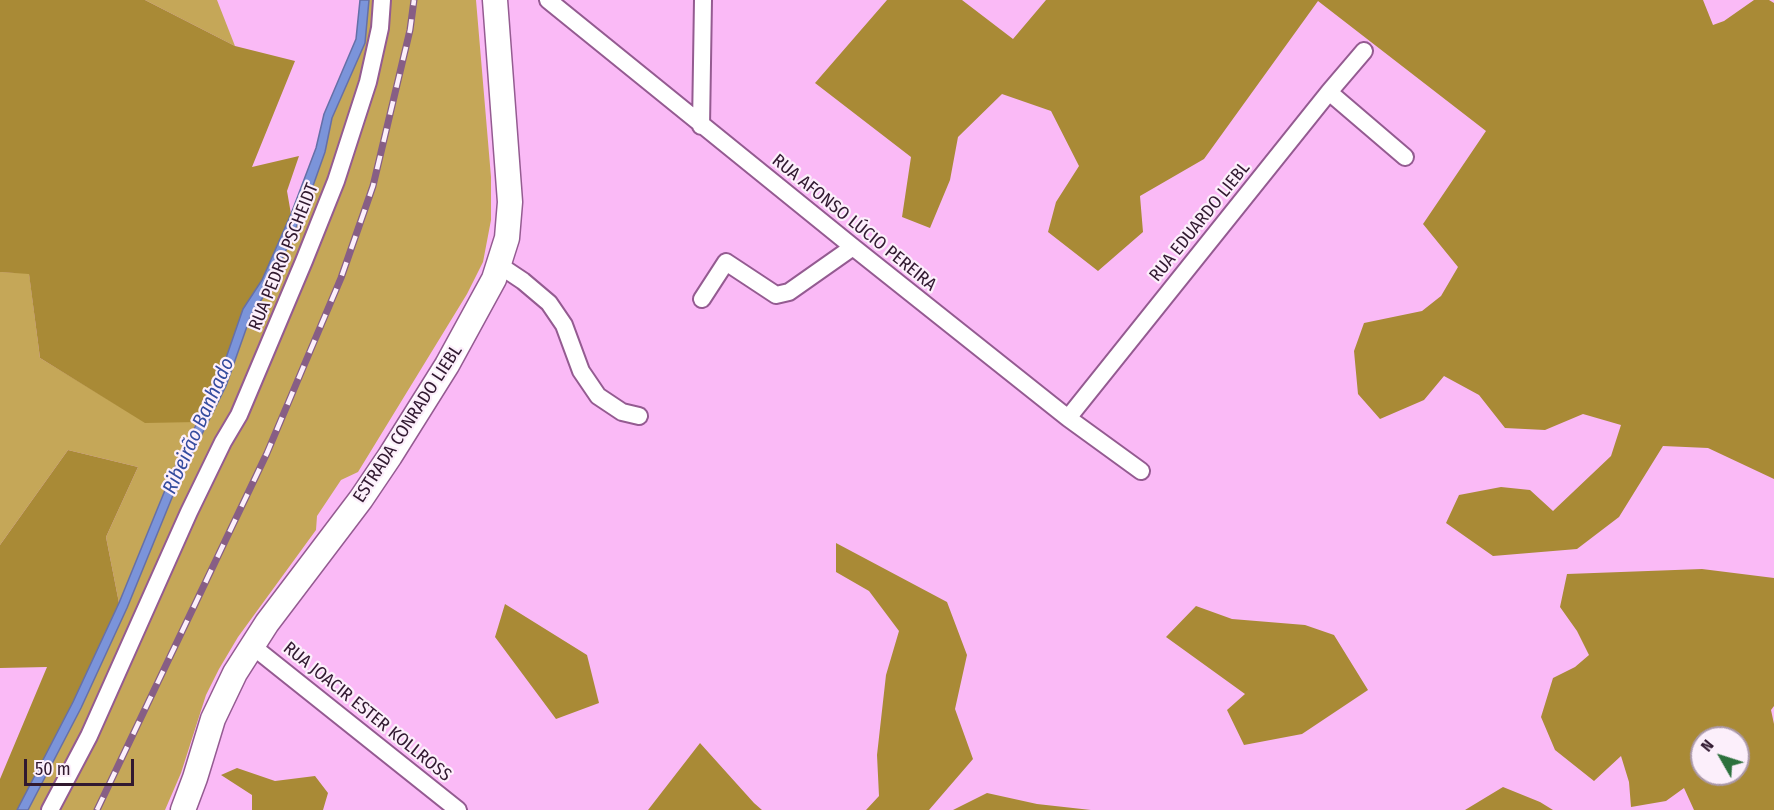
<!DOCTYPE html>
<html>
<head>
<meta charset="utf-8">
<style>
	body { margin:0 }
	#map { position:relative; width:1774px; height:810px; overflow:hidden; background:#fabaf6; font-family:"Fira Sans Condensed",sans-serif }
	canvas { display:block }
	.north { position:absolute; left:1690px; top:726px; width:60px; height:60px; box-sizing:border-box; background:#fceffb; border:2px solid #ab99aa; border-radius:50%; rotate:309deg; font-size:16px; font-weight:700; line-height:24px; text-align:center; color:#311930 }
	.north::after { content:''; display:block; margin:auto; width:21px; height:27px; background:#2d713d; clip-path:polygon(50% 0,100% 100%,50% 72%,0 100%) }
	.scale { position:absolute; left:24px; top:759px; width:110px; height:27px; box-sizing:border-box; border:3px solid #311930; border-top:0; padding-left:8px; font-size:18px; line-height:21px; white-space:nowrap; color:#311930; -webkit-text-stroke:4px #fceffb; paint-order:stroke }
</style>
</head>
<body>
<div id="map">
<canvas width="1774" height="810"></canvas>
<div class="north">N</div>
<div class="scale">50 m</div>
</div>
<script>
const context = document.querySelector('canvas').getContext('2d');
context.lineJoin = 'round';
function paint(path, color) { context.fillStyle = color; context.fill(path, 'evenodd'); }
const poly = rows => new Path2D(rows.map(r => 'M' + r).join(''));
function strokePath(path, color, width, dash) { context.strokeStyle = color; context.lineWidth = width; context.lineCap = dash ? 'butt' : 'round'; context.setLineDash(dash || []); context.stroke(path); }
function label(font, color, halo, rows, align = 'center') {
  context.font = font + ' "Fira Sans Condensed",sans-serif'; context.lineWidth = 4.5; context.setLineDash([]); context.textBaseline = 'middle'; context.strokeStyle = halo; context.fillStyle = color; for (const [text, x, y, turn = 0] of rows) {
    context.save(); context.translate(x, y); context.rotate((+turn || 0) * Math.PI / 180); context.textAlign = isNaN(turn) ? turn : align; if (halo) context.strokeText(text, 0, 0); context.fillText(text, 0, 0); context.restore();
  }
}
const green = poly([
	[145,0,217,0,235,46],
	[369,0,476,0,491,177,491,220,483,262,467,294,358,472,341,480,317,516,316,530,238,637,219,669,206,695,181,773,165,810,28,810,81,708,127,608,180,478,226,386,251,315,270,287,325,152,332,118,365,43],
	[0,272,29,273,40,358,145,422,197,422,172,473,119,603,106,537,138,467,68,450,0,545]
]);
const forest = poly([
	[0,0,145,0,235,46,295,61,252,167,299,156,287,191,291,214,262,280,243,309,218,381,197,422,145,423,40,358,29,274,0,272],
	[887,0,962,0,1013,39,1046,0,1703,0,1713,25,1724,21,1754,0,1769,0,1774,3,1774,479,1708,448,1663,446,1619,517,1577,549,1493,556,1446,523,1459,495,1501,487,1530,490,1553,511,1611,456,1621,425,1583,414,1545,430,1505,428,1479,395,1444,376,1424,400,1380,419,1358,394,1354,351,1364,323,1422,311,1441,296,1458,267,1423,224,1486,131,1318,1,1204,159,1140,196,1143,232,1098,271,1048,232,1056,202,1079,166,1051,111,1002,94,958,137,950,180,930,228,902,217,911,157,815,83],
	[68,450,138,467,106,537,119,603,73,702,22,801,17,810,0,810,0,779,47,667,0,668,0,545],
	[836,543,947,602,967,655,955,709,973,759,929,810,866,810,879,796,877,755,886,675,899,631,869,591,836,572],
	[1702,569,1774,578,1774,706,1771,710,1774,724,1774,810,1694,810,1684,788,1666,801,1631,807,1629,782,1621,756,1594,781,1555,750,1541,717,1553,678,1575,667,1589,655,1577,631,1560,607,1567,574],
	[1702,738,1738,738,1738,774,1702,774],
	[505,604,587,655,599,703,556,719,495,637],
	[1196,606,1232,619,1305,625,1334,635,1368,690,1302,734,1244,745,1227,710,1245,694,1166,637],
	[700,743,754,803,762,810,648,810],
	[237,768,275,781,315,776,328,793,323,810,252,810,252,795,221,775],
	[1503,787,1540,802,1553,810,1465,810],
	[987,793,1037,804,1091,810,953,810]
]);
const water = poly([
	[360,0,369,0,365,43,332,118,325,152,308,200,270,287,251,315,226,386,180,478,127,608,81,708,28,810,17,810,73,702,119,603,172,473,218,381,243,309,262,280,291,214,316,148,324,114,356,39,360,0]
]);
const minor = poly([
	[548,0,853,247,1068,418,1141,471],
	[1329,92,1405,157],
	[701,126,703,0],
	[499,265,523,281,549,303,564,325,581,371,598,396,622,412,639,416],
	[702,299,726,262,776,295,789,292,853,247],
	[1068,418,1329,92,1364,51],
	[251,645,458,810],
	[50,810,89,736,189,512,223,442,239,415,304,261,336,181,368,82,380,28,382,0]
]);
const secondary = poly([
	[183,810,195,778,213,719,235,673,267,623,361,499,390,456,447,365,494,279,507,238,510,202,495,0]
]);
const rail = poly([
	[97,810,267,453,341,278,373,186,410,30,414,0]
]);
const streetNames = [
	["RUA EDUARDO LIEBL",1200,222,-51],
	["RUA AFONSO LÚCIO PEREIRA",854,223,39],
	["RUA PEDRO PSCHEIDT",284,257,-68],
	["ESTRADA CONRADO LIEBL",408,424,-57],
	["RUA JOACIR ESTER KOLLROSS",367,712,39]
];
const waterNames = [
	["Ribeirão Banhado",199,426,-66]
];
paint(green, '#c5a758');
paint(forest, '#a98a36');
paint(water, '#7b94da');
strokePath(water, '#656fa7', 1.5);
strokePath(minor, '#945b91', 20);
strokePath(secondary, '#945b91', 27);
strokePath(minor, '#fff', 16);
strokePath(secondary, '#fff', 24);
strokePath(rail, '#875e85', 7);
strokePath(rail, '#fceffb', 4.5, [14]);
label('18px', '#311930', '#fceffb', streetNames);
label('italic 20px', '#344b9e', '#fceffb', waterNames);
</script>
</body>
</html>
